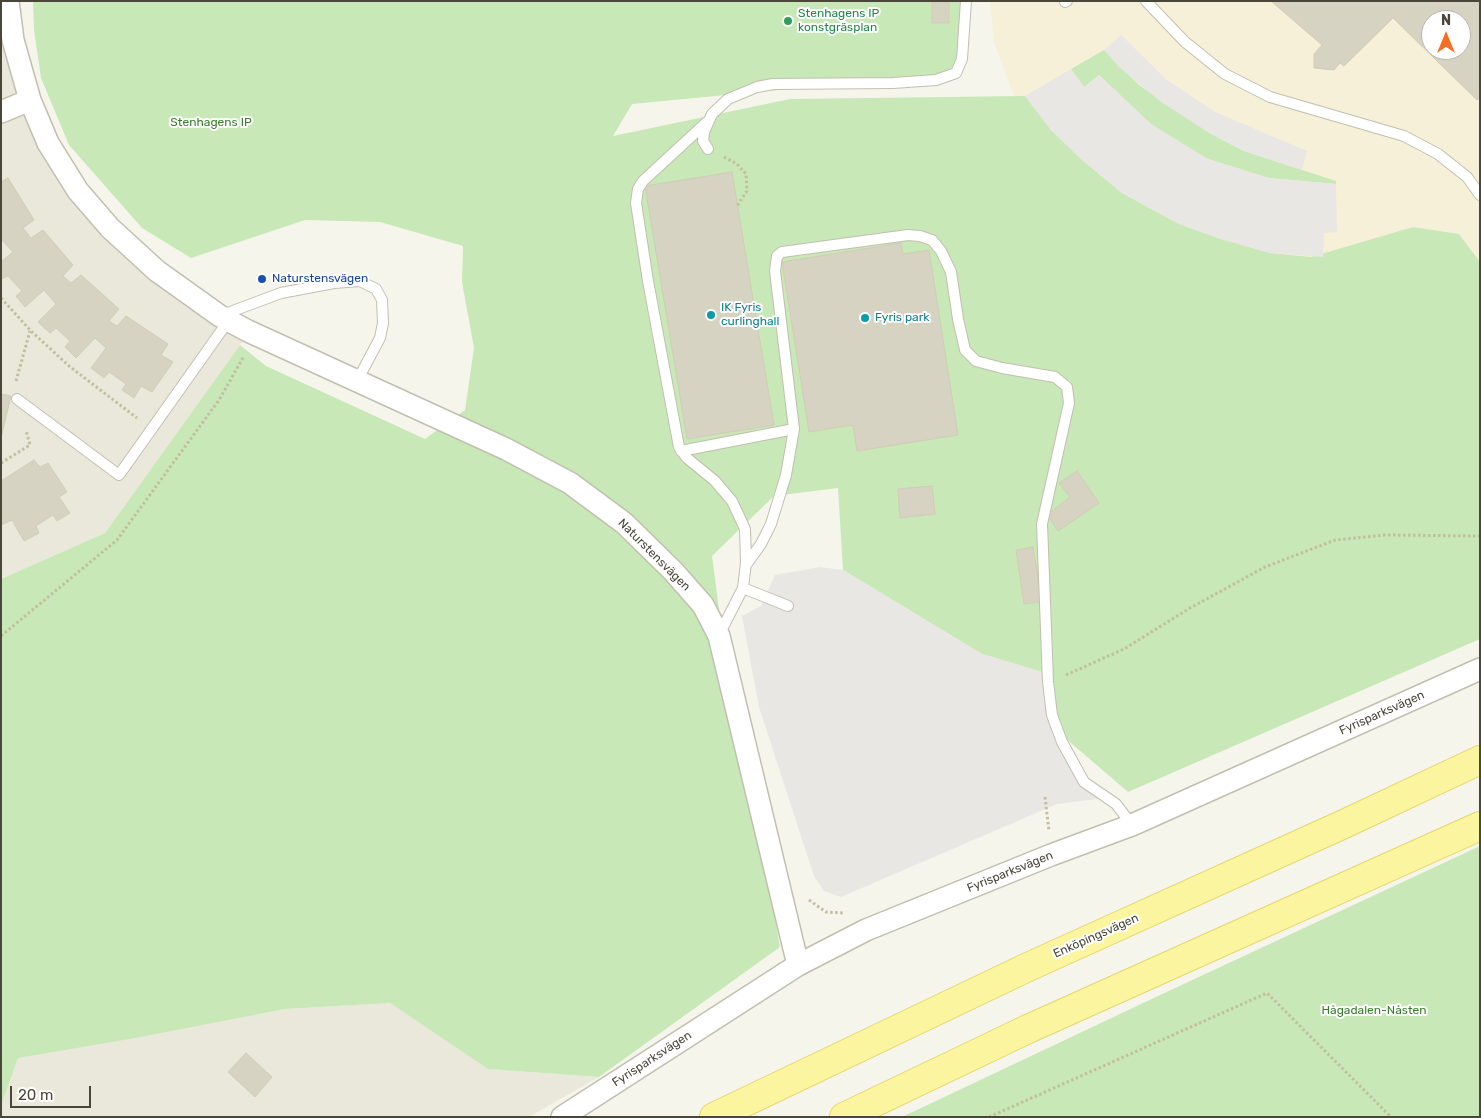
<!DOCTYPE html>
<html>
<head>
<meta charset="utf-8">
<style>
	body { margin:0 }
	#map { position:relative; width:1481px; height:1118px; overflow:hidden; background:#f6f5ec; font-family:Rubik,sans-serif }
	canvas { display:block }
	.frame { position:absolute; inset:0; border:2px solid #4a473a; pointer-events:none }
	.north { position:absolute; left:1421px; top:10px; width:50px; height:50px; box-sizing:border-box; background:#fff; border:1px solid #b7b5b0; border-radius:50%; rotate:0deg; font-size:14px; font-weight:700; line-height:20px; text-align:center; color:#4a473a }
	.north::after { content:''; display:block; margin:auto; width:18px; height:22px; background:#f56e24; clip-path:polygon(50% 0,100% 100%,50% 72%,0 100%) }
	.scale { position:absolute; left:10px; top:1086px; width:81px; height:22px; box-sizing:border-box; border:2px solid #4a473a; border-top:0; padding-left:6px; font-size:15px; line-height:18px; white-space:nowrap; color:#4a473a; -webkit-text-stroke:4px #fff; paint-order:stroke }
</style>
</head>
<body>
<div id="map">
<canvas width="1481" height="1118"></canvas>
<div class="frame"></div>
<div class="north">N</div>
<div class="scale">20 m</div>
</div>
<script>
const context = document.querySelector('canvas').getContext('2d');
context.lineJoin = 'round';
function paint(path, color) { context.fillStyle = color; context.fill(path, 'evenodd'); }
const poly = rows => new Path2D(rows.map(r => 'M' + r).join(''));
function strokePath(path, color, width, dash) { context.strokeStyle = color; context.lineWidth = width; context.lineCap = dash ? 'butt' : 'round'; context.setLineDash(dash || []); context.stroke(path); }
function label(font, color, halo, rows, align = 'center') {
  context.font = font + ' Rubik,sans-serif'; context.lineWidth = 4; context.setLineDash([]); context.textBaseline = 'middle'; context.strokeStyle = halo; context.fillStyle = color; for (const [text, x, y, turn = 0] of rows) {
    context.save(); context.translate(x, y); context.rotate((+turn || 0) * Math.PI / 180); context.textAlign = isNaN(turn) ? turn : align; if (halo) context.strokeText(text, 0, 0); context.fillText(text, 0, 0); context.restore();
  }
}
const residential = poly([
	[1,1,30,100,110,228,248,331,240,345,105,533,1,579],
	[390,1003,488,1069,599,1077,529,1117,1,1117,1,1106,18,1058,285,1009]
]);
const commercial = poly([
	[990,1,1480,1,1480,262,1459,234,1413,227,1217,286,1087,290,994,43],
	[1431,20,1461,20,1461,50,1431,50]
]);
const green = poly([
	[33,1,966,1,956,73,632,104,613,136,790,99,1025,96,1051,130,1082,160,1122,193,1179,224,1221,239,1270,253,1311,257,1413,227,1459,234,1480,262,1480,639,1128,792,1064,737,1045,673,982,654,843,570,838,488,774,496,712,556,733,715,759,828,780,947,599,1077,488,1069,390,1003,285,1009,135,1038,18,1058,1,1106,1,579,105,533,240,345,266,366,425,439,465,410,474,348,462,282,463,246,380,222,305,220,191,258,142,228,69,145,41,78,34,30],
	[1104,50,1139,85,1211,134,1244,151,1336,181,1336,184,1269,178,1208,159,1179,143,1151,124,1099,75,1084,87,1071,69],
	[1480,846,1480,1117,902,1117,1158,996]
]);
const parking = poly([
	[1121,35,1167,80,1215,112,1307,151,1302,170,1244,151,1211,134,1161,102,1119,67,1104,50],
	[1071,69,1084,87,1099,75,1151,124,1208,159,1269,178,1336,184,1337,232,1324,233,1323,257,1270,253,1221,239,1179,224,1122,193,1082,160,1051,130,1025,96],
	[820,567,843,570,982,654,1045,673,1052,715,1084,782,1098,799,1057,804,841,897,824,891,814,876,759,707,742,616,761,606,775,575]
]);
const building = poly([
	[1271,1,1480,1,1480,98,1477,100,1393,18,1344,66,1340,63,1334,70,1314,68,1314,54,1322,45,1271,1],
	[1431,20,1461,20,1461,50,1431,50,1431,20],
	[932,3,949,3,949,23,932,23,932,3],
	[732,172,774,425,687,439,645,186,732,172],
	[8,178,34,220,23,228,31,238,43,230,73,265,63,276,71,283,81,275,119,309,109,321,117,326,126,316,168,344,161,355,173,362,152,392,141,386,134,398,122,390,126,384,109,372,104,378,91,368,106,348,95,338,76,358,65,347,70,341,56,328,50,333,38,322,56,304,44,290,25,307,16,296,22,291,8,276,1,279,1,262,13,252,1,239,1,182,8,178],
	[901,243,903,254,929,250,958,435,857,451,853,425,809,432,782,262,901,243],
	[1,394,11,396,1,438,1,394],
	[34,460,40,467,48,463,67,492,59,497,70,513,57,521,53,515,36,526,39,533,24,541,12,520,1,525,1,481,34,460],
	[1077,471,1099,503,1058,531,1047,515,1070,497,1059,483,1077,471],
	[932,486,935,514,900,518,898,489,932,486],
	[1033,547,1042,602,1024,604,1016,550,1033,547],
	[246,1053,272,1077,255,1097,228,1072,246,1053]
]);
const path = poly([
	[724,157,737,164,746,174,747,191,737,206],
	[1,298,31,331,69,366,137,418],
	[16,381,30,331],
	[1,463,30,445,26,430],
	[1,636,117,540,219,400,244,356],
	[1066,675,1124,649,1190,608,1265,567,1335,540,1385,535,1480,536],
	[1045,797,1049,831],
	[809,900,826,912,843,913],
	[989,1117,1267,993,1391,1117]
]);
const lane = poly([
	[1146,1,1185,42,1225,74,1270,97,1404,136,1438,154,1467,177,1480,195],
	[1065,2,1067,1],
	[707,122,643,181,638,189,636,203,648,281,679,447,687,458,715,481,732,501,745,529,746,562,743,588,719,635],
	[708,149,703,141,704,132,712,114,728,99,757,87,773,84,893,83,936,80,956,73,962,59,966,1],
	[222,315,281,293,334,283,360,281,376,289,382,300,383,323,380,338,357,381],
	[17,399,119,475,229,320],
	[681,451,794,429],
	[746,565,761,544,771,524,786,475,794,429,775,271,777,256,782,252,908,235,920,236,932,240,941,251,951,272,958,319,965,350,976,361,1002,368,1055,377,1067,387,1069,403,1042,524,1048,682,1052,715,1062,742,1084,782,1116,804,1132,825],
	[743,588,788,606]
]);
const street = poly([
	[8,1,13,40,30,100,48,143,78,191,110,228,157,271,220,316,248,331,506,449,570,483,624,523,673,571,703,605,719,636,798,965],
	[1,112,30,100],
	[562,1117,798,965,866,930,1051,855,1132,825,1480,669]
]);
const primary = poly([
	[714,1117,1028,967,1344,824,1480,760],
	[844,1117,1028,1029,1480,826]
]);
const markers = [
	[788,21,5,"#2e9e5b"],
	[262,279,5,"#1a4fb4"],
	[711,315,5,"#0f9aa8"],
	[865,318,5,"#0f9aa8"]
];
const leisureNames = [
	["Stenhagens IP",798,14],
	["konstgräsplan",798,28]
];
const parkNames = [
	["Stenhagens IP",211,123],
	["Hågadalen-Nåsten",1374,1011]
];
const transitNames = [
	["Naturstensvägen",272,279]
];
const cultureNames = [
	["IK Fyris",721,308],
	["curlinghall",721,322],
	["Fyris park",875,318]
];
const streetNames = [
	["Naturstensvägen",654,555,45],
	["Fyrisparksvägen",1382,713,-24],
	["Fyrisparksvägen",1010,872,-22],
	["Enköpingsvägen",1096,936,-24],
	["Fyrisparksvägen",652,1059,-33]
];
paint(residential, '#eae8da');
paint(commercial, '#f6f0d9');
paint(green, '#c8e8b7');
paint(parking, '#e8e7e3');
paint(building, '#d7d3c2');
strokePath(building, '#d2cdb5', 1);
strokePath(lane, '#c1bfaf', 12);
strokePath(street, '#c1bfaf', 24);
strokePath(primary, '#e2d76e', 30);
strokePath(path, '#c3bea0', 3, [2.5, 2.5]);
strokePath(lane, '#fff', 10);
strokePath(street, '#fff', 21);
strokePath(primary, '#fcf59f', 28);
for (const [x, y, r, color] of markers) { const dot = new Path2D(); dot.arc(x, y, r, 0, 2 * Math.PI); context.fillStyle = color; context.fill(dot); strokePath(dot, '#fff', 2); }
label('12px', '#27864d', '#fff', leisureNames, 'left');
label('12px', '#3a7c2d', '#fff', parkNames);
label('12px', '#164399', '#fff', transitNames, 'left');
label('12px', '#0d838f', '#fff', cultureNames, 'left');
label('12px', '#4a473a', '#fff', streetNames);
</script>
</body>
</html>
